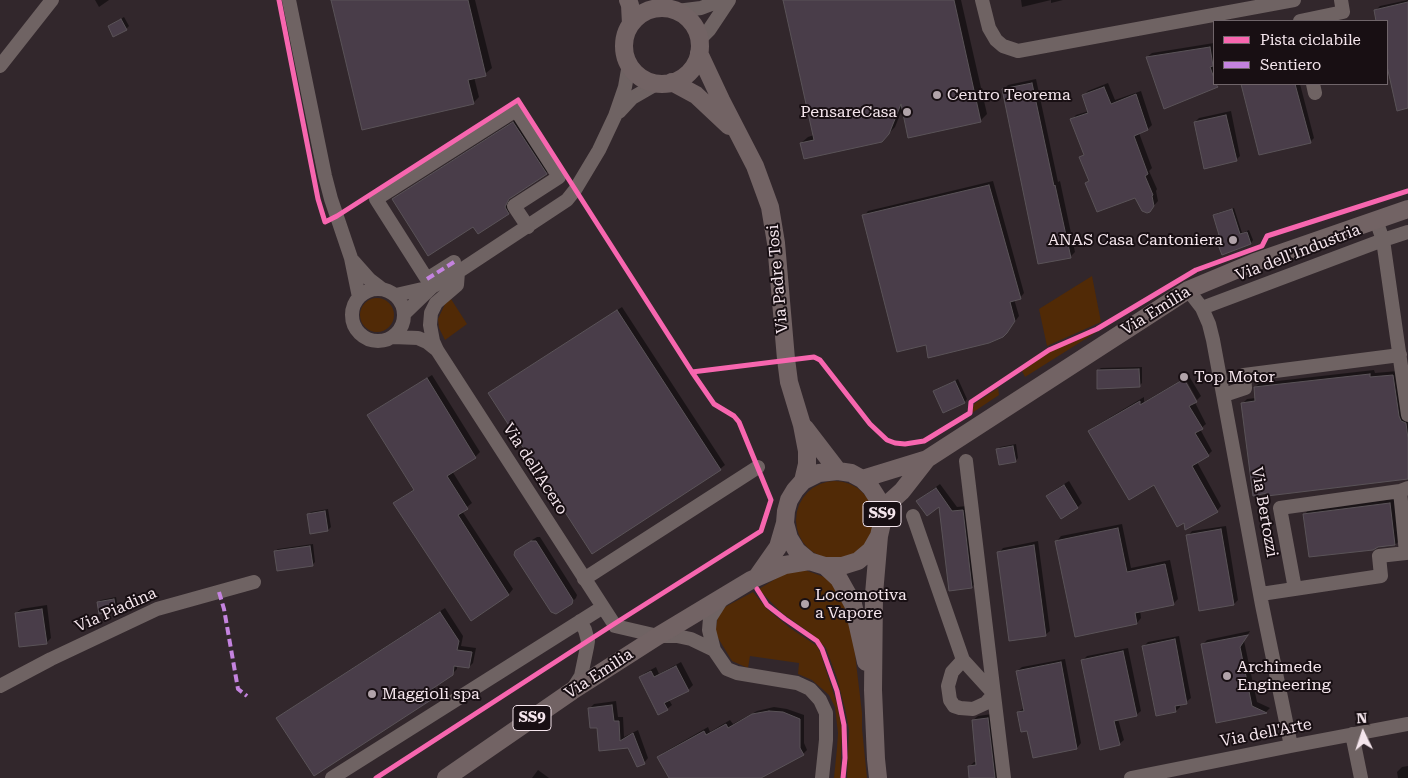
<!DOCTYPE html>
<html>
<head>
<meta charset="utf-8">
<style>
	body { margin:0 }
	#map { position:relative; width:1408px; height:778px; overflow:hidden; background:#32272c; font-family:"Roboto Serif",serif }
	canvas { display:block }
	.legend { position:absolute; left:1213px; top:20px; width:175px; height:65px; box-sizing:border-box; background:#180f13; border:1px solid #70656a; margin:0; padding:6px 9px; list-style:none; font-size:15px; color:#f5e6ed }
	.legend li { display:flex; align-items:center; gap:10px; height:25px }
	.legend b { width:25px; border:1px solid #70656a }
	.north { position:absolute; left:1338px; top:708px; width:50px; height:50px; -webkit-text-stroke:4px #180f13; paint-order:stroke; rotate:356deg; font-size:14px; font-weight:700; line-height:20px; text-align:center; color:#f5e6ed }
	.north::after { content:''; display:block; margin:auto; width:18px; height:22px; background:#f5e6ed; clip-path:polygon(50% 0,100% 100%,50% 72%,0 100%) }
</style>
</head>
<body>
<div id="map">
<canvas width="1408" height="778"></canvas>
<ul class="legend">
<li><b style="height:6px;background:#f766af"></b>Pista ciclabile</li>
<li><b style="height:6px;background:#c483df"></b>Sentiero</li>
</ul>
<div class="north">N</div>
</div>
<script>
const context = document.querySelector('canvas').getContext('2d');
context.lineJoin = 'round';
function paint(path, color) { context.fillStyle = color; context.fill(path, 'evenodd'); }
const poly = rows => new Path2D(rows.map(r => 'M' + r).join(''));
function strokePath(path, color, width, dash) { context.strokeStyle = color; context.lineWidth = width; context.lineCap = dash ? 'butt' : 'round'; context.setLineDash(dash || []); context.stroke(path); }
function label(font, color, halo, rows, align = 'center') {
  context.font = font + ' "Roboto Serif",serif'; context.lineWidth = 4; context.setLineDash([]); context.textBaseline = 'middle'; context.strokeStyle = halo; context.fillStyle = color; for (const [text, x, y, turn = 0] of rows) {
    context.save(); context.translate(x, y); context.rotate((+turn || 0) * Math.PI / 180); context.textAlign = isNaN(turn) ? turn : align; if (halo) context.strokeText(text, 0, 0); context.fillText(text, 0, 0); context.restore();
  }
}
const green = poly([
	[1092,276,1101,322,1047,346,1039,309],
	'360 315a17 17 0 1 1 34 0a17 17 0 1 1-34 0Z',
	[451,299,467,324,445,340,439,328,438,319,445,304],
	[1098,331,1025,377,1022,371,1051,351],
	[998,388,999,395,972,413,974,404],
	'796 520a39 39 0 1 1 78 0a39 39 0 1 1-78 0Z',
	[802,569,827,578,837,587,850,612,862,713,862,729,867,778,847,778,849,729,845,709,837,678,826,648,813,635,782,613,765,596,759,589,790,570],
	[753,592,767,609,790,628,817,646,820,652,837,704,842,730,840,778,834,778,837,748,838,733,835,707,829,695,812,680,798,674,799,663,750,656,748,668,732,661,715,633,718,616,725,607]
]);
const shadow = poly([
	[95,0,109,0,99,7],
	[333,0,475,0,492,68,485,74,474,77,479,97,473,103],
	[785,0,961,0,987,114,980,121,903,107,895,127,881,141,801,143,808,137,814,135],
	[1021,0,1063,0,1051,3,1051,0,1022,7],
	[1408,0,1408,107,1398,109,1387,61,1387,21,1377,21,1375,11,1380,6],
	[124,17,129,26,126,29,109,26,112,24],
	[1214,43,1214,84,1219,84,1217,86,1147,57,1152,53],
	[1036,79,1058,182,1060,181,1075,252,1070,257,1003,90,1008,85],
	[1108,83,1115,100,1141,91,1152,125,1148,129,1139,133,1152,168,1149,171,1157,189,1156,191,1158,201,1149,211,1136,197,1086,183,1090,180,1081,157,1085,153,1072,120,1076,115,1089,111,1083,96,1088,91],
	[1243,84,1300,84,1314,138,1310,142,1260,154],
	[1231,111,1240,156,1236,160,1195,122,1199,118],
	[518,118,551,169,546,173,512,196,509,201,512,208,508,213,474,225,393,200,398,195],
	[993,181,1024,293,1020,298,1014,299,1019,316,1011,327,1006,333,927,344,864,216,868,211],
	[1234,208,1242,233,1249,230,1253,240,1251,243,1223,254,1216,237,1220,234,1215,215,1217,213],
	[622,307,725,465,720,469,494,389],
	[1142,367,1142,383,1139,386,1098,370,1101,368],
	[1374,370,1375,373,1398,371,1408,418,1408,479,1242,404,1247,399,1256,398,1255,387,1260,383],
	[432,375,480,452,475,457,452,471,472,503,462,511,513,589,509,594,471,619,394,504,399,499,415,489,368,415,373,411],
	[1189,376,1201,396,1197,400,1185,378],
	[958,379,967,399,965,402,943,412,934,391,937,389],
	[1183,379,1206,424,1200,429,1212,451,1208,455,1197,462,1221,506,1217,511,1185,521,1155,484,1090,431,1094,427,1144,397,1144,402],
	[1016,444,1018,458,1015,461,998,449,1000,447],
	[1069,481,1082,503,1078,507,1048,496,1053,491],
	[940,484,957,507,967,506,976,582,972,587,940,505,922,497],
	[1394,499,1400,540,1396,544,1378,546,1305,514,1309,509],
	[328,509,331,527,328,530,308,515,311,512],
	[1122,524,1131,568,1170,560,1178,599,1173,604,1140,610,1141,618,1137,623,1076,635,1057,541,1061,536],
	[1226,526,1238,600,1234,604,1188,536,1192,531],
	[537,537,540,537,577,595,576,598,571,603,516,552,521,547],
	[1038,541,1050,631,1045,635,999,553,1003,548],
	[313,544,315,562,312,565,275,551,278,549],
	[116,597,118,607,115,610,98,602,101,600],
	[47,605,51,638,46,643,16,613,21,609],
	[445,608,463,636,461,646,476,648,473,663,469,667,457,665,457,669,452,674,434,686,438,693,433,697,282,714],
	[1250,631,1244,641,1257,702,1270,708,1266,712,1217,721,1202,645,1207,640],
	[1179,636,1191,698,1186,702,1180,704,1180,707,1176,711,1157,715,1144,646,1148,642],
	[1128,648,1141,711,1136,715,1118,719,1124,740,1119,744,1082,661,1087,656],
	[1065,659,1081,743,1077,748,1034,756,1028,729,1018,712,1024,708,1017,671,1022,667],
	[681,662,693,685,688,690,669,700,672,705,667,709,640,678,645,673,656,667,659,674],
	[616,701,618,717,623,717,624,737,638,730,648,758,644,763,629,747,600,750,598,726,590,708,594,704],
	[774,707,787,709,804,715,804,743,807,750,803,754,759,778,671,778,659,757,663,753,708,727,710,732,730,720,733,724,757,711],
	[992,714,1001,778,970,778,969,767,974,762,977,762,973,720,978,716],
	[1408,766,1408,778,1398,778,1397,772,1402,767],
	[538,770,549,778,532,778]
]);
const building = poly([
	[331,0,468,0,486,76,468,80,474,104,362,130,331,0],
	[783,0,954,0,981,122,908,138,901,104,889,134,882,142,804,159,800,143,814,140,783,0],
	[1408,2,1408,108,1397,111,1387,66,1387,21,1376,21,1374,10,1408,2],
	[121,19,127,30,113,37,108,26,121,19],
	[1210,47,1213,66,1210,67,1214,78,1214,84,1216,84,1218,87,1164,109,1146,57,1210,47],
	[1032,83,1054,186,1055,185,1071,258,1038,264,1002,89,1032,83],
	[1241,84,1295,84,1311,143,1259,155,1241,84],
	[1104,87,1111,104,1136,94,1148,130,1134,136,1148,174,1145,176,1153,195,1152,196,1154,206,1150,212,1147,213,1142,211,1135,198,1097,212,1085,183,1089,181,1079,157,1084,155,1070,119,1088,113,1082,95,1104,87],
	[1226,115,1237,161,1204,169,1194,122,1226,115],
	[513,122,547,174,509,199,505,207,509,214,478,234,473,227,428,256,392,199,513,122],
	[989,185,1021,299,1010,302,1015,321,1007,333,1003,337,989,343,928,358,926,345,897,352,862,215,989,185],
	[1232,209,1240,234,1247,232,1251,244,1222,255,1215,237,1219,235,1213,215,1232,209],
	[617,310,721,470,592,554,488,393,617,310],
	[1139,369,1140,387,1097,389,1097,370,1139,369],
	[1370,374,1370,377,1393,375,1399,416,1401,421,1406,423,1408,439,1408,479,1267,496,1267,493,1253,496,1241,403,1255,401,1254,387,1370,374],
	[427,378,476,458,447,476,468,509,458,515,509,595,471,621,393,503,414,490,367,415,427,378],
	[1184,379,1197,402,1189,406,1203,429,1195,433,1209,456,1192,466,1218,512,1185,530,1184,523,1177,527,1154,485,1129,500,1088,431,1140,401,1140,405,1184,379],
	[955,381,965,403,943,413,933,391,955,381],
	[1013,446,1016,462,999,465,996,449,1013,446],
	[1064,485,1078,508,1061,519,1046,496,1064,485],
	[936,488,952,511,963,510,972,588,949,591,939,507,927,516,916,501,936,488],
	[1390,503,1395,545,1378,547,1373,550,1309,557,1303,514,1390,503],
	[325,511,328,531,310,534,307,514,325,511],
	[1118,528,1127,572,1165,564,1174,605,1135,613,1137,624,1075,637,1055,541,1118,528],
	[1221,529,1234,605,1199,611,1186,535,1221,529],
	[531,541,536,541,573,600,572,604,556,614,551,612,514,555,515,551,531,541],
	[1034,545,1046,636,1009,641,997,552,1034,545],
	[310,546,313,566,277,571,274,551,310,546],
	[114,599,116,611,99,614,97,602,114,599],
	[42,609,47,644,19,647,15,613,42,609],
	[440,612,459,641,457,650,472,652,469,668,454,666,453,675,429,691,434,698,314,776,276,718,440,612],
	[1248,635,1240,647,1252,706,1267,713,1216,723,1201,644,1248,635],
	[1175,639,1187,704,1175,706,1176,712,1156,716,1142,646,1175,639],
	[1123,651,1137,716,1114,721,1120,745,1100,750,1081,660,1123,651],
	[1061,662,1077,749,1033,758,1027,731,1021,732,1017,712,1024,711,1016,671,1061,662],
	[676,666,689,691,664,703,668,710,658,715,639,677,651,671,654,677,676,666],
	[612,705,614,721,619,721,620,741,633,733,645,764,637,767,628,748,599,751,597,728,590,728,588,708,612,705],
	[769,711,783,712,800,719,800,748,804,755,761,778,669,778,657,757,704,731,706,735,726,724,728,728,752,714,769,711],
	[988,718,995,778,969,778,968,766,976,765,972,720,988,718]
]);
const minor = poly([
	[289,0,325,176,331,199,351,258,359,297],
	[982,0,989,28,996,40,1003,46,1018,51,1294,0],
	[677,11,701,8,722,0],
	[1300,21,1343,12,1341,0],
	[699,40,709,30,729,0],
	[0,66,52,0],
	[1313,84,1315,93],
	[619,112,632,98,658,83],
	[1376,220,1383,240,1408,415],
	[353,261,369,279,382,289],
	[458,272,457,285,436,303,431,313,430,325,433,341,437,350,614,624,615,626,658,636,677,636,691,639,714,650],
	[427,279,454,262],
	[432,287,376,199,516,110,559,177,514,206,528,227],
	'352 315a26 26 0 1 1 52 0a26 26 0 1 1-52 0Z',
	[1188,290,1202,308,1209,324,1213,340,1262,605,1291,746],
	[396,295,431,287],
	[1202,308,1383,240,1408,232],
	[405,313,432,287,458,272,567,200,575,190,599,150,615,116,625,87,629,64],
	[393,337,418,338,427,342,437,350],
	[1224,395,1245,388,1244,375,1400,355],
	[966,461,1004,778],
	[913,516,963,660,994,694,986,703,973,709,960,708,954,706,950,700,948,686,952,672,963,660],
	[584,579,758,467],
	[1295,589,1280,508,1400,491],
	[1261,594,1381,576,1379,556,1406,553,1400,491,1408,488],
	[722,599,710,618,709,630,714,650,727,669,737,673,797,683,810,689,820,700,826,713,826,740,822,778],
	[0,686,51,659,157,609,254,582],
	[572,690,581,676,587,647,588,641,585,630,580,621],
	[1352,734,1361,778],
	[332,778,603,607],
	[1131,778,1291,746,1408,724]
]);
const major = poly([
	[628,0,630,5,631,24],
	'624 46a38 38 0 1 1 76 0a38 38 0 1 1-76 0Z',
	[699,53,721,100,755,166,770,207,776,243,786,359,789,382,802,425,807,451,807,464,803,481],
	[672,82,696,95,729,126],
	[805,428,838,471],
	[862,479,927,459,1188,290,1255,262,1408,209],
	[881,510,902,491,927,459],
	[825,566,839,579,853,604,866,662],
	[757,577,778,547,785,523,786,511,789,500,795,490,803,481,819,473,838,471,851,473,862,479,871,488,878,499,881,510,882,523,879,536,871,550,858,561,842,566,825,566,809,561,797,551,789,538,785,523],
	[446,778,572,691,658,636,751,580,785,565,809,561],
	[878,778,876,759,873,690,874,594,879,536]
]);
const quiet = poly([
	[427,279,454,262],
	[219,592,224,609,238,689,247,696]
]);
const cycleway = poly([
	[279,0,318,199,325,222,337,216,518,100,692,372],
	[757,589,767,605,785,619,817,641,822,649,837,691,844,725,845,758,843,778],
	[376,778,614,624,761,531,771,500,739,422,734,416,714,404,692,372,814,357,820,360,870,424,887,440,895,443,905,444,924,441,970,413,971,402,1049,350,1097,329,1196,270,1262,246,1267,236,1408,191]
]);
const markers = [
	[937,95,5,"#b1a3a9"],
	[907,112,5,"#b1a3a9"],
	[1233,240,5,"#b1a3a9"],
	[1184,377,5,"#b1a3a9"],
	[805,604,5,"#b1a3a9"],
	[1227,676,5,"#b1a3a9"],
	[372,694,5,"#b1a3a9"]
];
const shields = [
	[882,514,38],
	[532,718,38]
];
const shieldNames = [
	["SS9",882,514],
	["SS9",532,718]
];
const poiNames = [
	["Centro Teorema",947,95],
	["PensareCasa",897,112,"right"],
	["ANAS Casa Cantoniera",1223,240,"right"],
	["Top Motor",1194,377],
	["Locomotiva",815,595],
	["a Vapore",815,613],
	["Archimede",1237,667],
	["Engineering",1237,685],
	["Maggioli spa",382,694]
];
const streetNames = [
	["Via dell'Industria",1298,253,-21],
	["Via Padre Tosi",778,279,-95],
	["Via Emilia",1156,311,-32],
	["Via dell'Acero",535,469,57],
	["Via Bertozzi",1264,512,80],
	["Via Piadina",116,610,-24],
	["Via Emilia",599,674,-33],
	["Via dell'Arte",1266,733,-11]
];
paint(green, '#512a06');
paint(shadow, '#0007');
paint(building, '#493d49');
strokePath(building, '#5a5358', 1);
strokePath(minor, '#6f6363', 14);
strokePath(major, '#726364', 18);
strokePath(quiet, '#c483df', 4, [8, 4]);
strokePath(cycleway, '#f766af', 5);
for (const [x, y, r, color] of markers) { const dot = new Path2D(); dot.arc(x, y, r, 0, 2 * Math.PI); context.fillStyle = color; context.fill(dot); strokePath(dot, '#180f13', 2); }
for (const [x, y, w] of shields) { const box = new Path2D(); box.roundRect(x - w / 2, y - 12.5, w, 25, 4); context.fillStyle = '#180f13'; context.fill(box); strokePath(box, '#f5e6ed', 1); }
label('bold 15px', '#f5e6ed', null, shieldNames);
label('16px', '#f5e6ed', '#180f13', poiNames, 'left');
label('16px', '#f5e6ed', '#180f13', streetNames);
</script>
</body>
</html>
